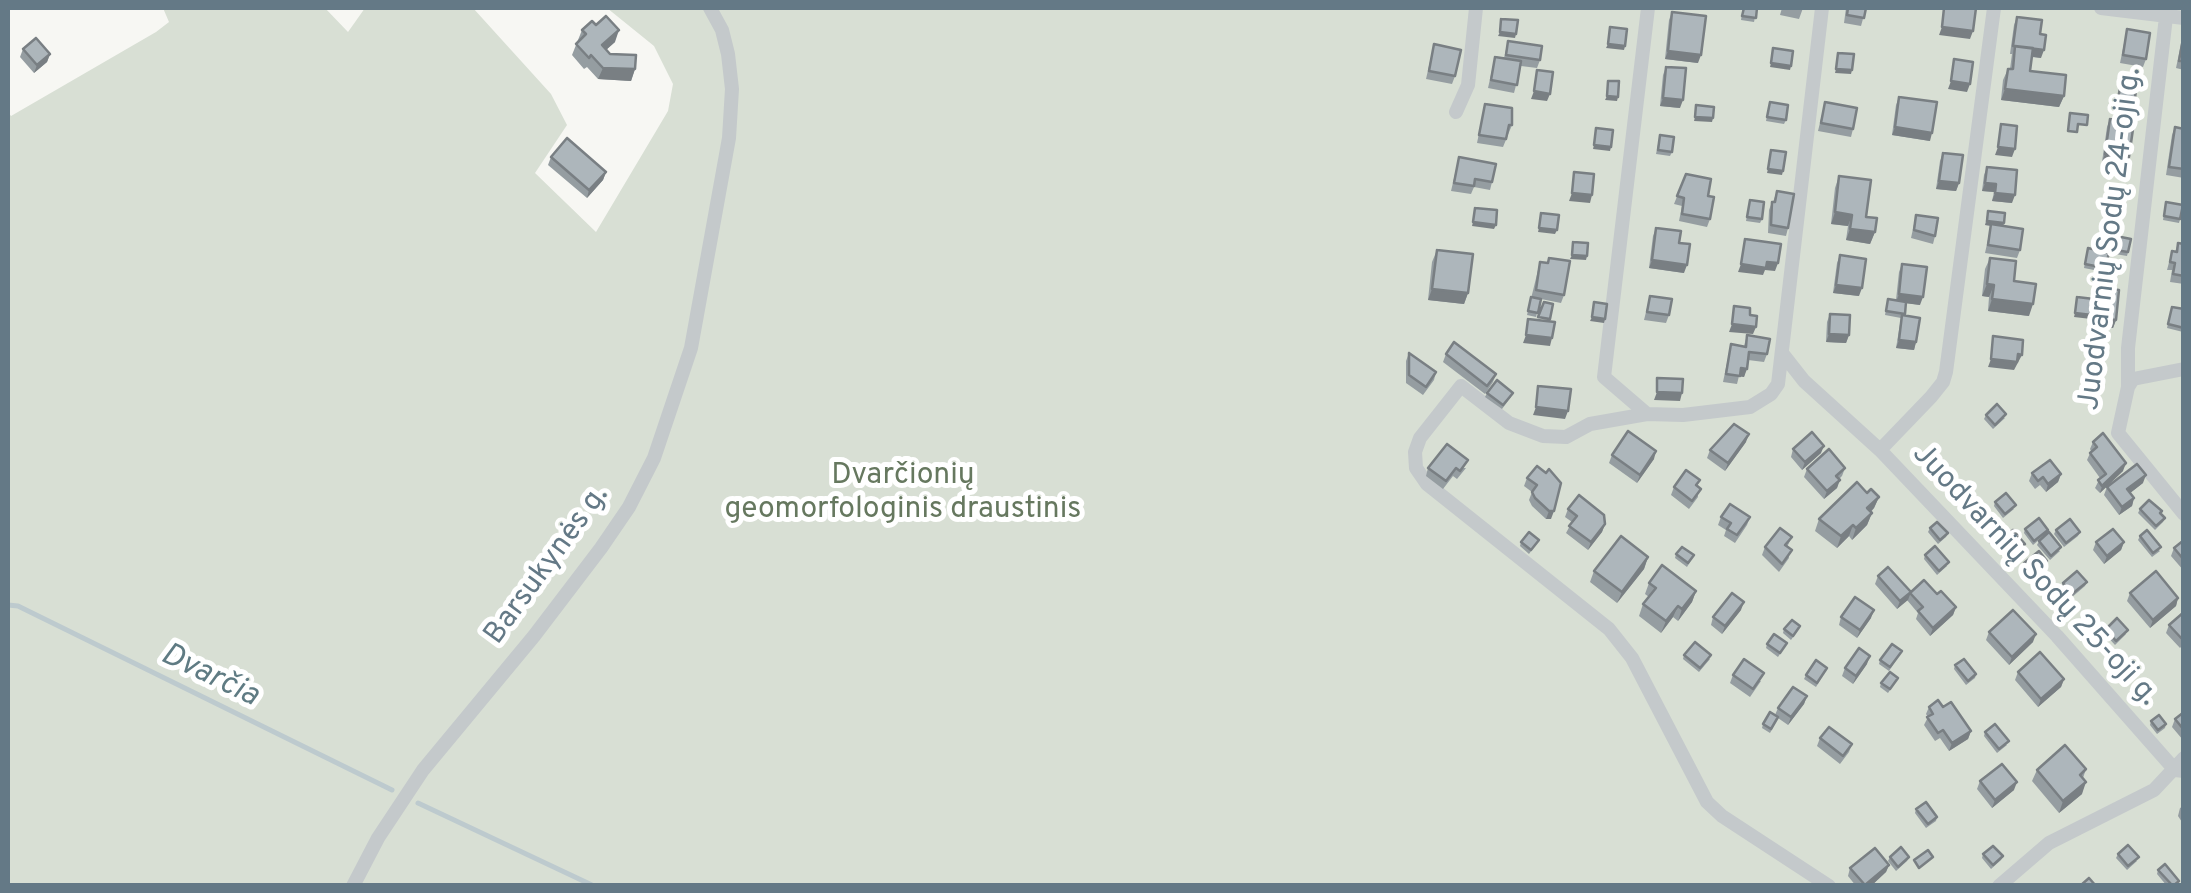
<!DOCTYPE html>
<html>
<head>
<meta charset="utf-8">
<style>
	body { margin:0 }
	#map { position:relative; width:2191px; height:893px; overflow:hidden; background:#f7f7f3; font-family:Overpass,sans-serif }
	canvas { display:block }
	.frame { position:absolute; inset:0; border:10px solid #647986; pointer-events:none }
</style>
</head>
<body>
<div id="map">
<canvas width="2191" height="893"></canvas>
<div class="frame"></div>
</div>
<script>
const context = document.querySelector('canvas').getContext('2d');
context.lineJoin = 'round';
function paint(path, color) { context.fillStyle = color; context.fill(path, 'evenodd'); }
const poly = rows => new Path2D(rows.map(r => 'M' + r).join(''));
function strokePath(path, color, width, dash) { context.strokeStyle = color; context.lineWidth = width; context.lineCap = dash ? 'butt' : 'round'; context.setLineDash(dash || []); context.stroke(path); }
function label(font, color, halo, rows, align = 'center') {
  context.font = font + ' Overpass,sans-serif'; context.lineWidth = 10; context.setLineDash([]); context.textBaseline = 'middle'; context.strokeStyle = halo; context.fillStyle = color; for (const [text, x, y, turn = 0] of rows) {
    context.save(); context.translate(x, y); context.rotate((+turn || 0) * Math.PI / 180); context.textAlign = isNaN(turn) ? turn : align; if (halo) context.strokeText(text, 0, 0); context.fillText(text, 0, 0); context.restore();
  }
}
const green = poly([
	[163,8,325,8,348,32,365,8,473,8,551,94,567,125,535,173,596,232,668,111,673,84,654,46,607,8,2183,8,2183,885,8,885,8,112,11,116,156,32,169,22]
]);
const stream = poly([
	[8,605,18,606,392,790],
	[418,803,594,886]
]);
const minor = poly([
	[1822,8,1778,384,1771,394,1750,407,1683,415,1647,414,1590,424,1566,437,1543,436,1509,423,1461,386,1420,438,1415,452,1416,468,1427,484,1609,629,1632,658,1707,802,1722,816,1829,886],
	[1994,8,1946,372,1943,382,1931,397,1880,450,2057,636,2175,770,2184,771],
	[2101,8,2184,18],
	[2167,8,2128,348,2128,387,2118,433,2184,514],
	[1456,112,1468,85,1476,8],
	[1782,353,1804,381,1880,450],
	[2128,387,2133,379,2184,369],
	[1647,414,1604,377,1648,8],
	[353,886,378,838,423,770,534,636,601,548,629,507,654,458,691,348,729,138,732,89,728,54,722,30,710,8],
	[1999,886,2049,843,2154,790,2184,758]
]);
const wall = poly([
	[1743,8,1757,8,1754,22,1741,20],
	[1782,8,1803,8,1799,19,1780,15],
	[1846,8,1866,8,1861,26,1844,23],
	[1672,12,1698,63,1665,59,1669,20],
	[2017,17,2040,34,2041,58,2032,57,2030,71,2064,96,2059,107,2001,100,2003,80,2008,69,2010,69,2012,54,2010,54,2014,25],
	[2127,29,2146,59,2143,67,2120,63],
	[2184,29,2184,70,2176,68],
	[582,30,615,42,606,50,610,54,635,69,631,81,598,79,587,67,584,69,572,55],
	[1508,41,1540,60,1537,68,1521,66,1514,93,1488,88,1495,57,1504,58],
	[1434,44,1455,76,1452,84,1426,79],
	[23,49,50,54,47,62,34,73,20,57],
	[1666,67,1680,108,1660,106,1663,75],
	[1899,97,1930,141,1892,135,1896,105],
	[1825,102,1853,129,1851,137,1818,131],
	[1485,104,1512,125,1503,147,1477,143],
	[1769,106,1786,120,1784,124,1766,121],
	[2110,119,2129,157,2126,165,2102,162,2107,127],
	[2175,127,2184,129,2184,178,2166,175,2172,135],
	[1660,135,1672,152,1670,156,1656,154],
	[1943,153,1959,183,1956,191,1936,189,1940,161],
	[551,157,606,172,603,180,587,198,548,165],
	[1459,157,1492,182,1490,190,1474,187,1471,194,1451,191],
	[1987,167,2012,203,1992,201,1994,192,1982,191,1984,175],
	[1686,174,1710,219,1707,227,1679,221,1682,206,1674,204],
	[1839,176,1875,232,1870,244,1846,240,1848,226,1831,224,1835,188],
	[1777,191,1788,228,1786,236,1768,233,1769,210,1772,202,1773,202],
	[1750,200,1762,219,1760,223,1746,221],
	[2166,202,2180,219,2179,223,2163,220],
	[1988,211,2003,226,2020,250,2017,258,1985,253,1991,226,1985,225],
	[1916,215,1935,236,1933,244,1911,238],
	[1656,228,1679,243,1684,273,1649,268,1653,236],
	[2111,235,2128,252,2127,256,2109,253,2104,272,2084,268,2087,252,2107,252],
	[2178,243,2184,244,2184,284,2170,282,2172,270,2167,270,2172,251,2175,252],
	[1437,250,1468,293,1464,304,1428,300,1432,262],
	[1840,255,1859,296,1833,293,1837,263],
	[1549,258,1564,295,1561,303,1541,299,1536,317,1527,315,1540,262,1547,263],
	[1990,258,2029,316,1988,311,1989,297,1982,296,1985,269],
	[1902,264,1920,305,1906,303,1904,316,1916,342,1914,350,1896,348,1901,318,1885,315,1888,299,1896,300,1899,272],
	[2101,288,2116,320,2113,328,2099,326,2099,321,2095,320,2098,296],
	[1650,296,1669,315,1666,323,1644,320],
	[2172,307,2184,309,2183,332,2167,328],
	[1830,314,1849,335,1846,343,1826,342,1827,322],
	[1747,335,1767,354,1764,362,1748,360,1744,377,1739,376,1737,384,1723,382,1731,344,1744,346],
	[1409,353,1436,372,1434,380,1423,395,1406,383,1406,361],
	[1446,354,1496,374,1493,382,1485,394,1443,362],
	[1487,393,1511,397,1502,409,1485,397],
	[1986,415,2005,418,1993,429,1984,419],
	[1746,442,1725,471,1707,458,1710,450],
	[2093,442,2123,471,2100,493,2095,488,2100,478,2087,460,2091,451,2090,449],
	[1793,449,1821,453,1802,470,1791,457],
	[1612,455,1654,459,1637,483,1609,463],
	[1537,466,1551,519,1546,519,1532,506,1529,500,1532,492,1524,486,1527,478],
	[1428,468,1466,468,1457,479,1453,476,1443,489,1426,476],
	[1845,468,1842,476,1839,479,1837,488,1824,499,1804,477,1807,469],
	[2032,473,2061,474,2058,482,2046,492,2040,485,2035,489,2029,481],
	[1700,480,1697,486,1698,497,1689,509,1671,495,1674,487],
	[2143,483,2130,493,2134,498,2132,506,2119,515,2104,495,2107,487],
	[1867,493,1879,497,1874,508,1871,512,1872,513,1867,525,1852,540,1849,536,1837,548,1815,531,1819,519],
	[1995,502,2014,509,2003,518,1994,506],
	[1568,509,1605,524,1602,532,1588,550,1566,533,1572,522,1565,517],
	[2140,509,2162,511,2161,514,2165,518,2163,522,2155,530,2138,513],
	[1721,517,1750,517,1747,525,1735,543,1724,536,1726,530,1718,525],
	[1930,528,1948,533,1946,537,1938,544,1928,532],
	[2025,529,2048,530,2046,534,2033,545,2024,533],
	[2056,530,2080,532,2078,536,2064,547,2054,534],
	[2140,536,2160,551,2152,557,2138,540],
	[1792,537,1787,547,1789,558,1779,572,1762,555,1765,547],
	[2003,538,2025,544,2023,548,2013,556,2002,542],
	[1539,540,1529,554,1520,546,1521,542],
	[2184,540,2184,571,2171,556,2174,548],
	[2039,541,2060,551,2050,560,2037,545],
	[2096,542,2124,542,2121,550,2104,564,2093,550],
	[1676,554,1694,555,1687,567,1675,558],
	[1925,555,1947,566,1937,575,1924,559],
	[1648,557,1644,569,1617,603,1590,582,1594,571],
	[2047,561,2045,565,2030,577,2022,566,2024,563],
	[1878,576,1911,592,1937,594,1956,607,1953,615,1930,636,1916,619,1918,613,1907,600,1897,609,1875,584],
	[2087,582,2085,586,2071,598,2061,587,2063,583],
	[1649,583,1696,591,1692,602,1678,621,1673,617,1661,633,1639,616,1643,604,1649,597,1645,594],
	[2130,593,2178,598,2176,606,2150,628,2127,601],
	[1741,610,1722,634,1711,625,1713,617],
	[2184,612,2184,644,2180,648,2166,633,2169,625],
	[1841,617,1871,618,1857,638,1839,625],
	[1784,629,1798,630,1791,640,1783,633],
	[2106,629,2126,634,2115,645,2104,633],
	[1989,632,2033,642,2009,665,1986,640],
	[1787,643,1778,657,1766,648,1767,644],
	[1902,651,1889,671,1879,664,1880,660],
	[1684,655,1710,659,1699,672,1683,659],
	[1867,664,1853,684,1842,676,1845,668],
	[1955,665,1976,674,1975,678,1966,685,1954,669],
	[1827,668,1816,687,1804,679,1806,675],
	[2018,672,2064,679,2061,687,2038,707,2015,680],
	[1733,675,1761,681,1750,697,1730,683],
	[1898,678,1888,693,1880,687,1881,683],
	[1807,696,1804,704,1788,725,1778,718,1770,733,1762,728,1763,724,1775,715,1778,708],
	[1929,707,1943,707,1971,731,1968,739,1949,751,1940,738,1935,741,1924,725,1928,717,1926,714],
	[2184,712,2184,739,2183,740,2172,727,2175,719],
	[2151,721,2166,724,2165,728,2157,734,2150,725],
	[1985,732,2007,745,1997,753,1984,736],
	[1820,738,1852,744,1849,752,1840,764,1817,746],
	[2086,769,2083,778,2082,794,2059,813,2032,781,2037,770],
	[1980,781,2014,790,1992,808,1977,789],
	[2184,806,2184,825,2178,816,2180,808],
	[1916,809,1937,817,1936,821,1926,828,1915,813],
	[1983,854,2003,856,2001,860,1991,869,1982,858],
	[2118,854,2137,861,2127,870,2116,858],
	[1890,857,1909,857,1907,861,1896,871,1888,861],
	[1889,865,1886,872,1871,886,1856,886,1848,876,1850,868],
	[2158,870,2177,885,2167,886,2157,874]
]);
const shadedWall = poly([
	[1942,27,1973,31,1970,39,1939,35],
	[619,30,615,42,598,57,602,45],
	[1500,32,1516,34,1515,38,1498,36],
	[1608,44,1625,46,1624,50,1606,48],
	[2015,46,2044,50,2041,58,2014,54],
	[1668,51,1701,55,1698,63,1665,59],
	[50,54,47,62,34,73,37,65],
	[1771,63,1791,66,1790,70,1770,67],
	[603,68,635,69,631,81,598,79],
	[1836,69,1852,70,1851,74,1835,73],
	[1951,81,1970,84,1967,92,1948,89],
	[2005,89,2064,96,2059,107,2001,100],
	[1534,91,1550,94,1547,101,1531,99],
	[1607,96,1618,97,1617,101,1605,100],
	[1663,98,1683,100,1680,108,1660,106],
	[2117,104,2134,106,2132,110,2116,108],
	[1695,117,1713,118,1712,122,1694,121],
	[1895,127,1932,133,1930,141,1892,135],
	[1594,145,1611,147,1610,151,1593,149],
	[1998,147,2015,149,2012,157,1995,155],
	[2105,154,2129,157,2126,165,2102,162],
	[1768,169,1783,171,1782,175,1767,173],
	[606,172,603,180,587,198,589,190],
	[1939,181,1959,183,1956,191,1936,189],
	[1985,183,1996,184,1994,192,1982,191],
	[1572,193,1592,195,1590,203,1569,201],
	[1995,193,2015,195,2012,203,1992,201],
	[2110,210,2121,212,2120,216,2108,214],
	[1835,212,1852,215,1848,226,1831,224],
	[1987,221,2004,223,2003,227,1985,225],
	[1473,222,1496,225,1494,229,1472,226],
	[1539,228,1557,230,1555,234,1538,232],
	[1850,229,1875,232,1870,244,1846,240],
	[1572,255,1587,256,1586,260,1570,259],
	[1652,260,1687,265,1684,273,1649,268],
	[1767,262,1778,263,1775,271,1765,270,1763,275,1738,272,1741,264],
	[1987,284,1994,285,1989,297,1982,296],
	[1836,285,1862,288,1859,296,1833,293],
	[1432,289,1468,293,1464,304,1428,300],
	[1899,294,1923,297,1920,305,1896,302],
	[1992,299,2033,304,2029,316,1988,311],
	[2075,313,2092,315,2091,319,2074,317],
	[1592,317,1605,319,1604,323,1590,321],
	[2102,318,2116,320,2113,328,2099,326],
	[1732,324,1756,327,1753,334,1729,332],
	[1829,334,1849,335,1846,343,1826,342],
	[1526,335,1552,338,1550,346,1523,343],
	[1899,340,1916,342,1914,350,1896,348],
	[2018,354,2022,355,2014,370,1988,367,1991,359],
	[1741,368,1747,369,1744,377,1738,376],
	[1657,392,1682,393,1680,401,1654,400],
	[1536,407,1568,411,1565,419,1533,415],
	[1749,434,1746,442,1725,471,1728,463],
	[1824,446,1821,453,1802,470,1805,462],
	[1656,451,1654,459,1637,483,1640,475],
	[2126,463,2123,471,2100,493,2102,486],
	[2061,474,2058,482,2046,492,2048,484],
	[2146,475,2143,483,2125,497,2127,489],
	[1840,480,1837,488,1824,499,1827,491],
	[1879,497,1874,508,1862,520,1867,508],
	[2134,498,2132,506,2119,515,2122,507],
	[1549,511,1554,511,1551,519,1546,519],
	[1872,513,1867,525,1852,540,1856,528],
	[1605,524,1602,532,1588,550,1591,542],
	[1853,525,1849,536,1837,548,1841,536],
	[2124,542,2121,550,2104,564,2107,556],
	[1648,557,1644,569,1617,603,1622,592],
	[1696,591,1692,602,1678,621,1682,609],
	[1911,592,1908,600,1897,609,1900,601],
	[2178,598,2176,606,2150,628,2153,620],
	[1744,602,1741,610,1722,634,1725,626],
	[1678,606,1673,617,1661,633,1666,621],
	[1956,607,1953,615,1930,636,1933,628],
	[1874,610,1871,618,1857,638,1860,630],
	[2036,634,2033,642,2009,665,2012,657],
	[1870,656,1867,664,1853,684,1856,676],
	[2064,679,2061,687,2038,707,2041,699],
	[1807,696,1804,704,1788,725,1791,717],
	[1971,731,1968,739,1949,751,1952,743],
	[2017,782,2014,790,1992,808,1995,800],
	[2086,782,2082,794,2059,813,2063,801],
	[1889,865,1886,872,1871,886,1864,886]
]);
const building = poly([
	[1744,8,1757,8,1756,18,1742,16,1744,8],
	[1848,8,1866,8,1864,18,1847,15,1848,8],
	[1944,8,1976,8,1973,31,1942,27,1944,8],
	[1672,12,1706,16,1701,55,1668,51,1672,12],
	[606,16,619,30,602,45,610,54,636,55,635,69,603,68,591,55,589,58,576,44,586,34,582,30,592,21,596,25,606,16],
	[2017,17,2042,20,2040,34,2046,35,2044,50,2013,46,2017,17],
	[1501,19,1518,20,1516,34,1500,32,1501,19],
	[1610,27,1627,29,1625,46,1608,44,1610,27],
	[2127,29,2150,33,2146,59,2123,55,2127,29],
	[2184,33,2184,61,2179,61,2184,33],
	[36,38,50,54,37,65,23,49,36,38],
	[1508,41,1542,46,1540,60,1506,55,1508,41],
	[1434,44,1461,50,1455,76,1429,71,1434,44],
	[2015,46,2033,48,2030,71,2066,75,2064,96,2005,89,2008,69,2013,69,2015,46],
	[1773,48,1793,51,1791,66,1771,63,1773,48],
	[1838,53,1854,54,1852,70,1836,69,1838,53],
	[1495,57,1521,61,1517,85,1491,80,1495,57],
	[1954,59,1973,62,1970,84,1951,81,1954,59],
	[1666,67,1686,68,1683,100,1663,98,1666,67],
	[1537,70,1553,72,1550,94,1534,91,1537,70],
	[1608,81,1619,81,1618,97,1607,96,1608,81],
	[2120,88,2136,90,2134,106,2117,104,2120,88],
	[1899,97,1937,102,1932,133,1895,127,1899,97],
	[1770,102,1788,105,1786,120,1767,117,1770,102],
	[1825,102,1857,108,1853,129,1821,123,1825,102],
	[1485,104,1512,108,1512,125,1509,125,1506,139,1479,135,1485,104],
	[1696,105,1714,107,1713,118,1695,117,1696,105],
	[2070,113,2088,115,2087,125,2078,124,2077,132,2068,131,2070,113],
	[2110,119,2134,122,2129,157,2105,154,2110,119],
	[2001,124,2017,126,2015,149,1998,147,2001,124],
	[2175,127,2184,129,2184,169,2169,167,2175,127],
	[1596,128,1613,130,1611,147,1594,145,1596,128],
	[1660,135,1674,137,1672,152,1658,150,1660,135],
	[567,138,606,172,589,190,551,157,567,138],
	[1771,150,1786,152,1783,171,1768,169,1771,150],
	[1943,153,1963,155,1959,183,1939,181,1943,153],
	[1459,157,1496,164,1492,182,1475,179,1474,186,1454,183,1459,157],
	[1987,167,2017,170,2015,195,1995,193,1996,184,1985,183,1987,167],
	[1574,172,1594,174,1592,195,1572,193,1574,172],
	[1686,174,1711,179,1708,196,1714,197,1710,219,1682,214,1684,198,1677,196,1686,174],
	[1839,176,1871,180,1866,217,1877,218,1875,232,1850,229,1852,215,1835,212,1839,176],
	[1777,191,1794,194,1788,228,1771,225,1772,202,1775,202,1777,191],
	[2112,194,2123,196,2121,212,2110,210,2112,194],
	[1750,200,1764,202,1762,219,1747,217,1750,200],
	[2166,202,2183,205,2180,219,2164,216,2166,202],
	[1475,208,1497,210,1496,225,1473,222,1475,208],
	[1988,211,2005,213,2004,223,1987,221,1988,211],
	[1541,213,1559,215,1557,230,1539,228,1541,213],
	[1916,215,1938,218,1935,236,1914,230,1916,215],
	[1991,224,2023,229,2020,250,1988,245,1991,224],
	[1656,228,1681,231,1679,243,1690,244,1687,265,1652,260,1656,228],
	[2111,235,2131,239,2128,252,2109,249,2111,235],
	[1745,239,1781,244,1778,263,1767,262,1766,268,1741,264,1745,239],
	[1573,242,1588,243,1587,256,1572,255,1573,242],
	[2178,243,2184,244,2184,276,2173,274,2175,263,2170,262,2172,251,2177,252,2178,243],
	[2088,248,2109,253,2105,268,2085,264,2088,248],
	[1437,250,1473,254,1468,293,1432,289,1437,250],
	[1840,255,1866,259,1862,288,1836,285,1840,255],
	[1549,258,1570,261,1564,295,1536,290,1540,262,1548,263,1549,258],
	[1990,258,2016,261,2014,281,2036,284,2033,304,1992,299,1994,285,1987,284,1990,258],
	[1902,264,1927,267,1923,297,1899,294,1902,264],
	[2101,288,2119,290,2116,320,2102,318,2102,313,2098,312,2101,288],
	[1650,296,1672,299,1669,315,1647,312,1650,296],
	[1531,297,1541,299,1538,313,1528,311,1531,297],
	[2077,297,2094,299,2092,315,2075,313,2077,297],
	[1888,299,1906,302,1905,314,1886,311,1888,299],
	[1544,302,1553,304,1550,319,1538,317,1544,302],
	[1594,302,1607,304,1605,319,1592,317,1594,302],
	[1734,306,1750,308,1750,315,1757,316,1756,327,1732,324,1734,306],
	[2172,307,2184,309,2184,328,2168,324,2172,307],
	[1830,314,1850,315,1849,335,1829,334,1830,314],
	[1902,315,1920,318,1916,342,1899,340,1902,315],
	[1528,319,1555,322,1552,338,1526,335,1528,319],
	[1747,335,1770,339,1767,354,1749,352,1747,369,1741,368,1740,376,1726,374,1731,344,1746,347,1747,335],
	[1993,336,2023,340,2022,355,2018,354,2017,362,1991,359,1993,336],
	[1454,342,1496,374,1487,386,1446,354,1454,342],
	[1409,353,1436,372,1426,387,1409,375,1409,353],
	[1657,378,1683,379,1682,393,1657,392,1657,378],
	[1497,380,1513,393,1503,405,1487,393,1497,380],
	[1538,386,1571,389,1568,411,1536,407,1538,386],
	[1997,404,2006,414,1995,425,1986,415,1997,404],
	[1734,424,1749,434,1728,463,1710,450,1734,424],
	[1628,431,1656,451,1640,475,1612,455,1628,431],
	[1812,432,1824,446,1805,462,1793,449,1812,432],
	[2103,433,2126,463,2102,486,2098,480,2106,474,2090,453,2097,447,2093,442,2103,433],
	[1447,444,1468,460,1460,471,1456,468,1446,481,1428,468,1447,444],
	[1829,449,1845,468,1836,476,1840,480,1827,491,1807,469,1829,449],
	[2050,460,2061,474,2048,484,2043,477,2038,481,2032,473,2050,460],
	[2137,464,2146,475,2127,489,2134,498,2122,507,2107,487,2137,464],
	[1537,466,1546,473,1549,469,1561,483,1554,511,1549,511,1535,498,1532,492,1537,485,1527,478,1537,466],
	[1686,470,1700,480,1696,485,1701,489,1692,501,1674,487,1686,470],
	[1857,482,1867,493,1871,489,1879,497,1867,508,1872,513,1856,528,1853,525,1841,536,1819,519,1857,482],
	[2006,493,2016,505,2005,514,1995,502,2006,493],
	[1579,495,1604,515,1605,524,1591,542,1569,526,1577,516,1568,509,1579,495],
	[2149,500,2162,511,2160,513,2165,518,2156,526,2140,509,2149,500],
	[1730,504,1750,517,1737,535,1727,529,1731,523,1721,517,1730,504],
	[2039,518,2048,530,2034,541,2025,529,2039,518],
	[2070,519,2080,532,2066,543,2056,530,2070,519],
	[1937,522,1948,533,1940,540,1930,528,1937,522],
	[1780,528,1792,537,1785,545,1792,550,1782,564,1765,547,1780,528],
	[2113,529,2124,542,2107,556,2096,542,2113,529],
	[2013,530,2025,544,2015,552,2003,538,2013,530],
	[2147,530,2161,547,2153,553,2140,536,2147,530],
	[1529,532,1539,540,1531,550,1521,542,1529,532],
	[2049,532,2061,547,2051,556,2039,541,2049,532],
	[1621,536,1648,557,1622,592,1594,571,1621,536],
	[2184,540,2184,560,2174,548,2184,540],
	[1935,546,1949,562,1939,571,1925,555,1935,546],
	[1682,547,1694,555,1688,563,1676,554,1682,547],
	[2039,551,2047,561,2032,573,2024,563,2039,551],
	[1662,565,1696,591,1682,609,1678,606,1666,621,1643,604,1656,588,1649,583,1662,565],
	[1888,567,1911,592,1900,601,1878,576,1888,567],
	[2077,571,2087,582,2072,594,2063,583,2077,571],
	[2156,571,2178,598,2153,620,2130,593,2156,571],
	[1924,580,1937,594,1941,591,1956,607,1933,628,1918,611,1923,607,1910,593,1924,580],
	[1732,593,1744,602,1725,626,1713,617,1732,593],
	[1855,597,1874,610,1860,630,1841,617,1855,597],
	[2013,610,2036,634,2012,657,1989,632,2013,610],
	[2184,612,2184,639,2183,640,2169,625,2184,612],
	[2117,618,2128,630,2116,641,2106,629,2117,618],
	[1792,620,1800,626,1793,636,1784,629,1792,620],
	[1774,634,1787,643,1780,653,1767,644,1774,634],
	[1695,642,1711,655,1700,668,1684,655,1695,642],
	[1892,644,1902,651,1890,667,1880,660,1892,644],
	[1859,648,1870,656,1856,676,1845,668,1859,648],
	[2040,652,2064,679,2041,699,2018,672,2040,652],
	[1744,659,1764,673,1753,689,1733,675,1744,659],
	[1964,659,1976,674,1968,681,1955,665,1964,659],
	[1816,660,1827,668,1817,683,1806,675,1816,660],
	[1890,672,1898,678,1890,689,1881,683,1890,672],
	[1793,687,1807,696,1791,717,1778,708,1793,687],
	[1938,700,1943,707,1951,702,1971,731,1952,743,1943,730,1938,733,1927,717,1933,714,1929,707,1938,700],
	[1770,712,1778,717,1771,729,1763,724,1770,712],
	[2184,712,2184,730,2175,719,2184,712],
	[2159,715,2166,724,2158,730,2151,721,2159,715],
	[1995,724,2009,741,1999,749,1985,732,1995,724],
	[1829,727,1852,744,1843,756,1820,738,1829,727],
	[2065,745,2086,769,2080,775,2086,782,2063,801,2037,770,2065,745],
	[2002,764,2017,782,1995,800,1980,781,2002,764],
	[1926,802,1937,817,1928,824,1916,809,1926,802],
	[2128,845,2139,857,2128,866,2118,854,2128,845],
	[1993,846,2003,856,1993,865,1983,854,1993,846],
	[1901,847,1909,857,1898,867,1890,857,1901,847],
	[1875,848,1889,865,1865,885,1850,868,1875,848],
	[1928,850,1933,857,1919,868,1914,860,1928,850],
	[2165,864,2179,881,2173,886,2158,870,2165,864],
	[2089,878,2096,886,2080,886,2089,878]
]);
const streetNames = [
	["Juodvarnių Sodų 24-oji g.",2112,239,-83],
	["Barsukynės g.",548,566,-54],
	["Juodvarnių Sodų 25-oji g.",2034,576,47]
];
const parkNames = [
	["Dvarčionių",903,477],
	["geomorfologinis draustinis",903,511]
];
const waterNames = [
	["Dvarčia",209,677,26]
];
paint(green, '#d8dfd4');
strokePath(stream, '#bdcace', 5);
strokePath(minor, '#c4c9cb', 14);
paint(wall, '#959da1');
paint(shadedWall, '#797f83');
paint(building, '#adb6bb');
strokePath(building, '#797f83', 2.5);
label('30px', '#647986', '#fff', streetNames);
label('30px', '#66785f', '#fff', parkNames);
label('italic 32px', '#5f7b83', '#fff', waterNames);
</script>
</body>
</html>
